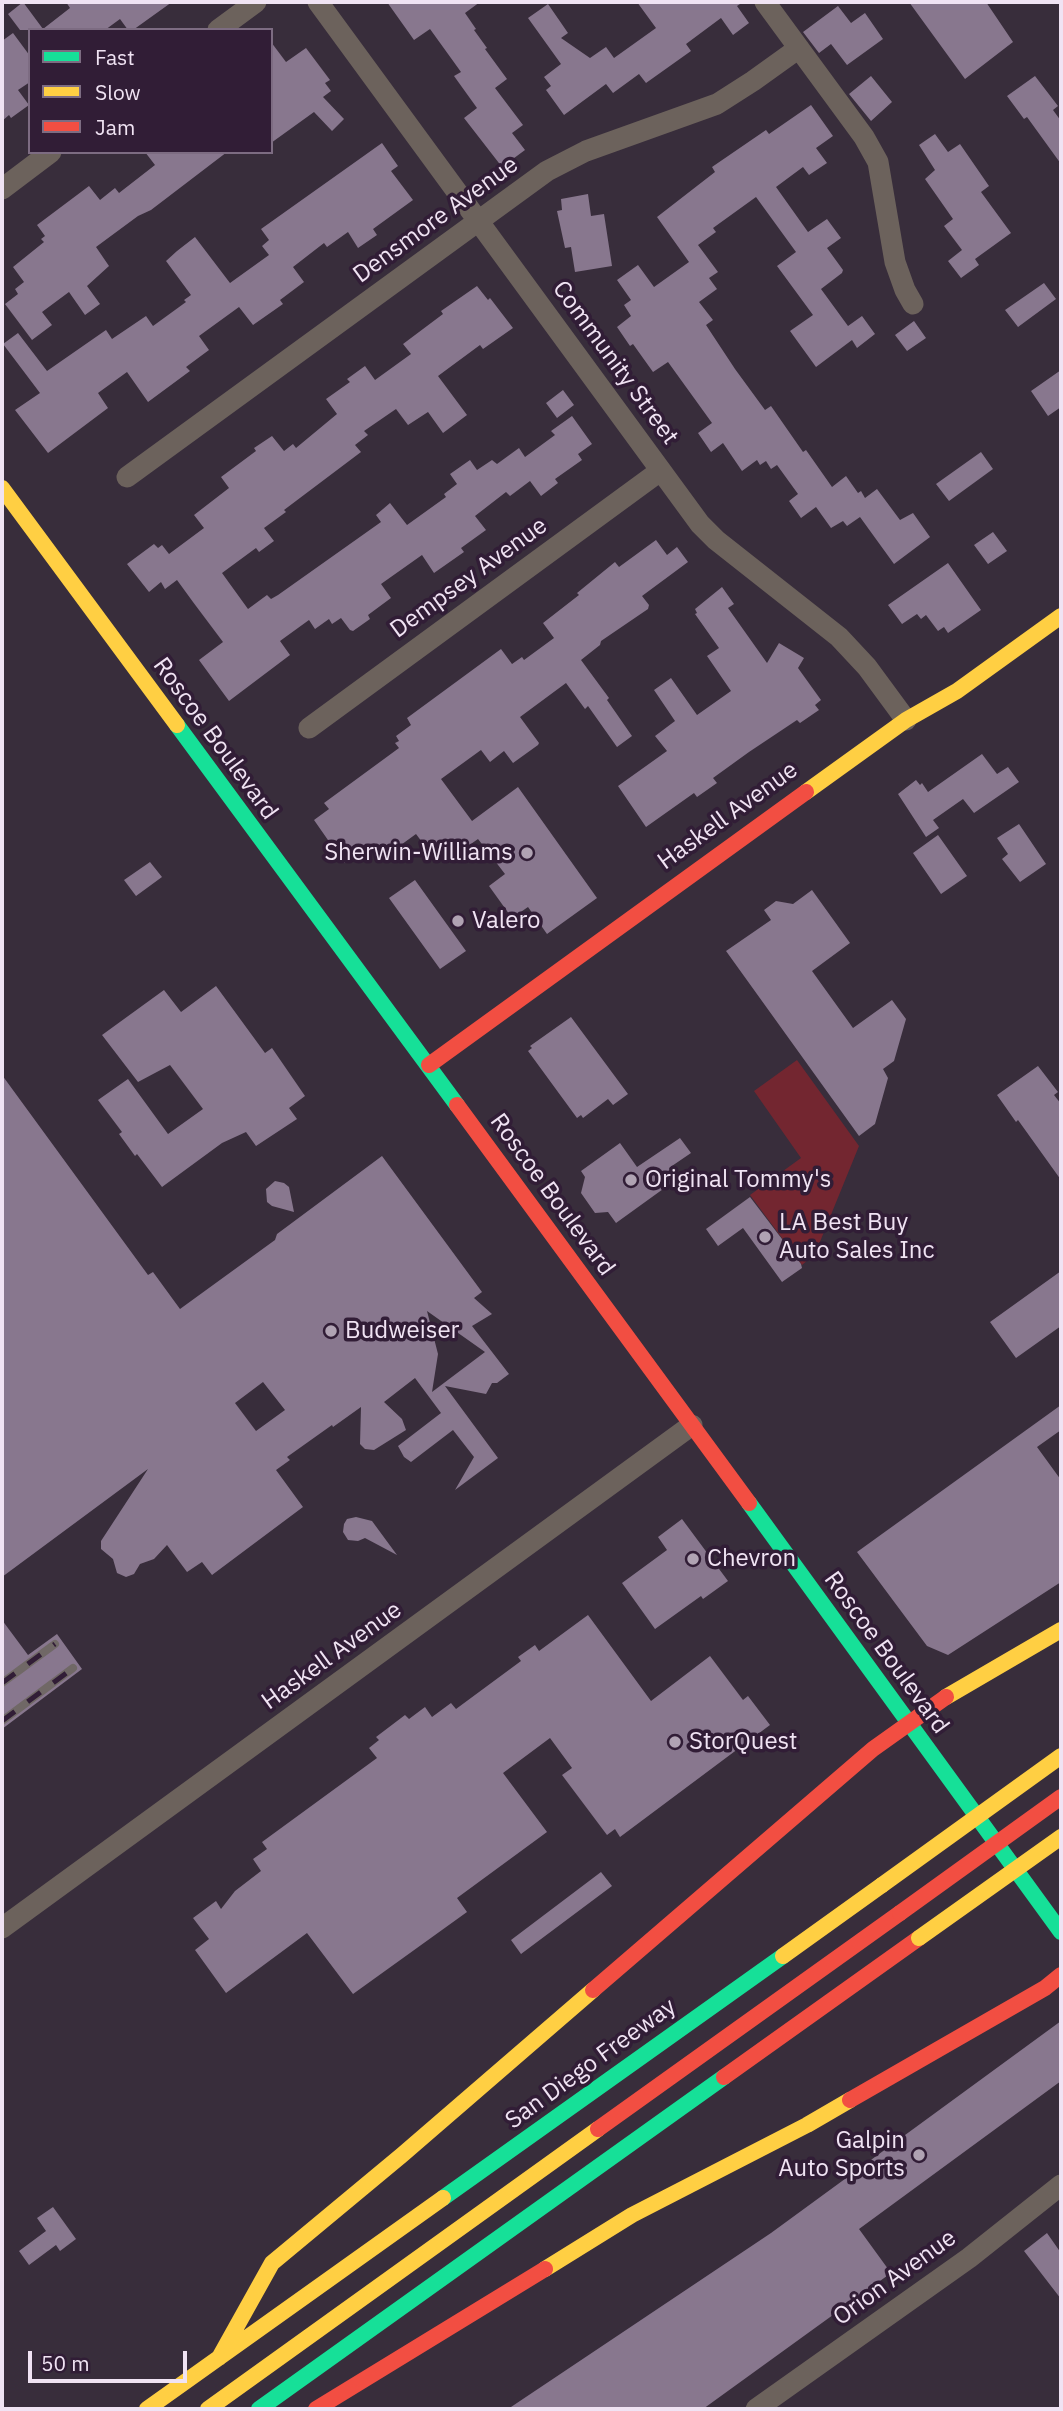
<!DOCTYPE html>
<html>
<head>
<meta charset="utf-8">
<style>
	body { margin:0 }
	#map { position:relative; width:1063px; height:2411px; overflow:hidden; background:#382d3b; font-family:"IBM Plex Sans",sans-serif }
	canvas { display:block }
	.frame { position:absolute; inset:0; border:4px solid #f0e3f3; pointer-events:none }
	.legend { position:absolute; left:28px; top:28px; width:245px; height:126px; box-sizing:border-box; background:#311d36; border:2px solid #7d6c82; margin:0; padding:9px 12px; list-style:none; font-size:21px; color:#f0e3f3 }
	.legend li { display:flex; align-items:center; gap:14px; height:35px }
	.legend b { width:35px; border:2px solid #7d6c82 }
	.scale { position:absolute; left:28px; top:2351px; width:159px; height:32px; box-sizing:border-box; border:4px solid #f0e3f3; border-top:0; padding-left:9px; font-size:21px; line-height:24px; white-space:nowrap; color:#f0e3f3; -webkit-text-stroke:5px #311d36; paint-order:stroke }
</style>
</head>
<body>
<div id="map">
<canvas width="1063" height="2411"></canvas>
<div class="frame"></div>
<ul class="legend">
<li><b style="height:9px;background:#16e098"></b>Fast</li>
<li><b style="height:9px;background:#ffcf43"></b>Slow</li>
<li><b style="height:9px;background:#f24e42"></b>Jam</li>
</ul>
<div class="scale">50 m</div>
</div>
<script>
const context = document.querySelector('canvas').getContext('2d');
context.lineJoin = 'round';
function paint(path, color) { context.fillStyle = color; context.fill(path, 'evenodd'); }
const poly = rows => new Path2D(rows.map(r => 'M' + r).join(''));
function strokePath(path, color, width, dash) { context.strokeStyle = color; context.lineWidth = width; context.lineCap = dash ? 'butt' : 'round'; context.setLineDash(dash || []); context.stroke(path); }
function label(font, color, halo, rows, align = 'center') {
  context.font = font + ' "IBM Plex Sans",sans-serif'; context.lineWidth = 7; context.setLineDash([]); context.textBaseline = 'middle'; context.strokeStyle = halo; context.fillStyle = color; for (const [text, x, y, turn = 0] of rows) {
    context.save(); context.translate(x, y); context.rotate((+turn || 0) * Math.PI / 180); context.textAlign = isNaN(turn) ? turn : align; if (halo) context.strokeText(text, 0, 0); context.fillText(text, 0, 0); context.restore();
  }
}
const green = poly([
	[797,1060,859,1146,815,1254,802,1265,750,1195,801,1158,754,1091]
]);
const building = poly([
	[23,2,43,29,70,8,66,2,172,2,133,30,128,30,120,19,105,30,20,30,8,14],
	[387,2,480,2,465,13,476,29,474,30,487,48,485,49,507,79,495,88,523,125,512,133,525,150,502,167,464,118,477,108,454,76,461,72,430,29,414,40],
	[637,2,743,2,737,6,749,23,733,35,721,18,686,44,691,51,646,83,639,74,613,93,606,84,564,115,546,90,551,86,544,77,561,64,528,18,548,4,568,33,561,38,590,58,606,47,614,58,656,28],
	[909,2,986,2,1013,42,965,79],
	[838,6,851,23,865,13,883,39,847,65,831,44,819,53,803,32],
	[13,33,30,56,30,82,18,90,29,105,11,118,9,115,2,121,2,41],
	[271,42,286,62,306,48,330,80,325,83,331,91,323,97,344,119,332,131,314,112,271,143],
	[871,76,892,102,871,121,849,94],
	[1035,76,1058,106,1053,110,1061,121,1061,164,1027,117,1024,119,1007,96],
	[811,105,833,136,816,148,827,163,809,175,803,167,776,187,808,232,827,219,841,238,827,248,843,270,842,273,821,289,848,326,862,316,875,334,857,348,852,340,816,367,790,331,813,315,777,266,796,252,756,197,713,228,716,232,698,245,718,272,709,278,717,289,699,302,713,320,706,325,735,369,765,410,771,406,803,452,806,450,832,487,846,476,858,493,861,491,865,498,877,489,900,520,913,513,930,537,894,564,860,517,847,526,843,521,831,528,816,507,801,518,789,501,798,494,777,465,771,469,766,461,760,465,757,460,742,471,723,443,711,452,698,433,712,423,668,362,653,372,633,344,630,346,617,327,631,316,624,305,631,300,617,280,638,265,654,287,689,262,657,217,715,172,712,167,766,130,769,134],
	[935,134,948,152,960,144,989,186,981,192,1011,233,975,259,979,265,961,278,948,261,962,250,944,226,953,219,925,179,935,170,919,145],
	[382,143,398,166,391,171,413,200,373,229,377,235,358,248,348,232,327,247,324,243,293,267,304,282,280,300,283,304,253,325,239,307,199,336,209,350,186,367,190,371,148,402,127,372,98,393,108,408,48,453,15,410,40,393,3,344,18,333,47,371,106,330,112,339,146,316,153,326,186,302,184,300,191,295,166,261,177,251,195,237,230,283,269,255,262,246,269,240,261,229],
	[145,152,227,152,151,210,138,216,96,247,109,266,87,286,100,304,85,315,69,292,42,312,52,325,32,340,5,304,18,294,15,289,24,282,13,267,44,242,41,239,45,236,37,225,89,186,100,200,115,188,119,193,155,165],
	[588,194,591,216,604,214,612,266,575,272,571,247,565,248,557,211,562,210,561,199],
	[1044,283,1056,299,1018,327,1005,310],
	[477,286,488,300,490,298,513,328,483,349,480,345,438,376,467,415,443,433,428,412,408,425,396,409,364,431,368,435,355,445,361,452,284,510,286,512,264,528,274,541,259,552,256,548,222,573,248,609,267,595,271,599,278,595,381,522,376,515,390,503,407,525,446,497,444,494,457,484,450,474,470,460,477,470,492,460,497,464,519,448,525,457,555,435,551,431,572,416,592,444,578,454,582,460,555,479,558,483,541,496,530,481,510,496,506,492,475,516,486,530,461,548,464,552,434,573,422,555,381,584,391,598,368,615,370,619,353,631,350,630,341,618,332,624,329,619,315,629,309,620,280,641,290,655,229,701,199,660,223,642,193,602,177,580,165,589,161,582,149,592,127,564,154,544,158,548,162,545,169,554,204,528,194,515,229,488,221,477,256,451,254,448,272,436,284,451,293,444,296,448,337,414,326,399,350,382,347,379,365,366,375,380,411,354,403,344,443,314,441,311],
	[914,321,926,338,907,351,895,335],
	[1061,370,1061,407,1048,416,1031,391],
	[563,390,574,405,557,418,546,403],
	[981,452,993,469,949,501,936,484],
	[993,532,1007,551,988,564,974,545],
	[656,540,667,555,677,547,688,562,642,596,649,605,648,609,601,641,600,645,581,660,609,698,607,700,632,736,617,747,588,706,585,709,566,683,520,717,539,743,538,745,513,763,504,751,490,762,481,750,441,779,472,821,518,787,597,898,547,934,528,907,512,918,489,886,505,874,478,839,448,860,443,852,434,858,416,834,387,855,380,845,364,857,360,851,344,863,314,820,329,809,324,803,399,748,395,743,399,741,396,736,411,725,407,718,501,649,512,664,522,657,524,660,554,638,543,623,579,595,577,593,615,562,619,567],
	[948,563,981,610,948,633,944,627,938,631,926,615,921,619,917,614,902,624,888,605],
	[722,587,734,604,728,608,767,663,779,643,804,658,798,668,821,700,815,705,819,710,800,723,797,720,749,752,713,778,717,783,697,797,694,793,646,827,618,786,667,751,655,736,675,721,654,690,671,678,697,715,731,691,707,656,719,648,695,614,697,613,695,609],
	[982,754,997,774,1008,767,1019,782,974,813,963,799,933,820,939,828,926,837,898,794,916,780,920,785,922,783,928,792],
	[1019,824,1046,864,1020,882,1002,859,1008,854,997,838],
	[938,835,967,876,941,894,913,853],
	[150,862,162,877,136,896,124,880],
	[415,880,466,951,440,969,389,898],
	[812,890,850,943,812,971,853,1028,892,1000,906,1019,894,1061,883,1069,888,1078,875,1124,859,1136,726,951,771,920,764,910,776,901,793,904],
	[216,986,265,1053,272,1048,305,1096,289,1108,297,1119,256,1146,246,1132,222,1143,162,1187,137,1154,135,1156,119,1134,122,1132,98,1100,128,1079,168,1134,203,1109,170,1065,138,1082,102,1035,164,990,181,1012],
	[571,1017,628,1094,613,1105,608,1099,583,1118,581,1115,577,1118,528,1051,532,1048,530,1046],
	[1038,1066,1058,1092,1054,1095,1061,1104,1061,1180,1018,1120,1016,1122,997,1095],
	[2,1075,148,1275,153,1272,180,1309,275,1240,277,1234,382,1156,482,1292,474,1298,492,1314,472,1326,509,1374,497,1383,492,1383,486,1394,445,1386,498,1458,455,1490,474,1457,453,1430,411,1462,404,1457,398,1446,441,1413,415,1378,384,1402,402,1419,406,1430,374,1450,365,1449,360,1444,361,1407,333,1427,332,1425,287,1457,290,1460,276,1470,303,1507,212,1575,202,1562,187,1572,167,1545,154,1559,140,1564,134,1574,126,1577,117,1573,113,1559,101,1549,101,1541,148,1469,2,1577],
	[427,1311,485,1352,432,1392,438,1354],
	[263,1382,285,1410,256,1431,235,1403],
	[680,1138,691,1153,669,1168,677,1179,616,1223,608,1212,595,1213,581,1193,585,1177,581,1171,620,1143,637,1167],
	[275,1181,284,1183,289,1187,294,1212,272,1206,267,1202,266,1189],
	[750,1197,801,1264,802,1268,782,1282,743,1228,718,1246,706,1229],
	[1061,1271,1061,1326,1016,1358,990,1322],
	[1061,1405,1061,1430,1037,1447,1061,1480,1061,1582,948,1655,927,1646,857,1552],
	[356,1517,372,1521,397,1555,365,1538,358,1541,348,1540,343,1532,344,1524,347,1519],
	[682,1519,728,1581,703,1599,701,1596,655,1629,622,1583,667,1550,658,1537],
	[588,1615,651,1701,710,1656,743,1700,748,1696,770,1725,620,1837,615,1829,607,1835,562,1775,572,1768,550,1738,503,1773,547,1832,457,1898,467,1912,353,1994,307,1933,226,1993,195,1950,209,1939,193,1918,216,1901,221,1909,235,1891,261,1871,253,1859,267,1849,262,1842,377,1758,369,1748,379,1740,376,1737,405,1715,409,1719,425,1707,432,1717,451,1703,456,1709,521,1661,518,1657,535,1645,539,1651],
	[2,1620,28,1655,57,1634,82,1669,2,1729],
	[601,1872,612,1886,521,1954,511,1940],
	[1061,2021,1061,2081,859,2229,891,2273,703,2409,508,2409,771,2233],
	[53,2207,76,2239,60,2251,56,2245,29,2265,19,2251,46,2231,37,2218],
	[1047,2233,1061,2253,1061,2299,1024,2251]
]);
const street = poly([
	[318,2,700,524,716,540,839,637,867,667,906,720],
	[765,2,864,137,878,162,895,262,905,290,913,304],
	[218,30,256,2],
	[2,189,51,152],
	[127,477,547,171,586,151,717,104,753,81,799,48],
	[309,728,660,471],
	[2,1928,692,1425],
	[756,2409,969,2258,1061,2185]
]);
const fast = poly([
	[177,725,457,1105],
	[749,1503,1061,1932],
	[443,2198,783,1956],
	[259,2409,724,2077]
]);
const slow = poly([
	[2,488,177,725],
	[806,792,906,720,957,691,1061,616],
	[946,1697,1061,1630],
	[783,1956,882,1885],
	[545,2269,632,2215,807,2125,850,2100],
	[219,2358,272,2263,402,2155,593,1990],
	[147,2409,443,2198],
	[208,2409,598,2129]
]);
const jam = poly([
	[429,1065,806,792],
	[457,1105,749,1503],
	[593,1990,873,1749,946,1697],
	[724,2077,919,1938],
	[850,2100,1045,1988,1061,1975],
	[598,2129,900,1913],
	[316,2409,545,2269]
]);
const rail = poly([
	[2,1683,55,1644],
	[2,1721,73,1668]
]);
const slowBridge = poly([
	[882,1885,1061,1756],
	[919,1938,1061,1837]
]);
const jamBridge = poly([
	[900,1913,1061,1797]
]);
const markers = [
	[527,853,7,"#b0a3b3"],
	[458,921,7,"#b0a3b3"],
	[631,1180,7,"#b0a3b3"],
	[765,1237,7,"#b0a3b3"],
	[331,1331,7,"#b0a3b3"],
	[693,1559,7,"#b0a3b3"],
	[675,1742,7,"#b0a3b3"],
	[919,2155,7,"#b0a3b3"]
];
const streetNames = [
	["Densmore Avenue",436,220,-36],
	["Community Street",615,363,54],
	["Dempsey Avenue",469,578,-36],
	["Roscoe Boulevard",215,739,54],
	["Haskell Avenue",728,816,-36],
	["Roscoe Boulevard",552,1195,54],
	["Roscoe Boulevard",886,1653,54],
	["Haskell Avenue",332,1656,-36],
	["San Diego Freeway",591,2064,-36],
	["Orion Avenue",895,2278,-36]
];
const poiNames = [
	["Sherwin-Williams",513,853,"right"],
	["Valero",472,921],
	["Original Tommy's",645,1180],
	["LA Best Buy",779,1223],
	["Auto Sales Inc",779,1251],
	["Budweiser",345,1331],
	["Chevron",707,1559],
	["StorQuest",689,1742],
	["Galpin",905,2141,"right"],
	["Auto Sports",905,2169,"right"]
];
paint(green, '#732630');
paint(building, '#88778e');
strokePath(street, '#6c625c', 21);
strokePath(fast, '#16e098', 16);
strokePath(slow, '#ffcf43', 16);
strokePath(jam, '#f24e42', 16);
strokePath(rail, '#706866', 8);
strokePath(rail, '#311d36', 5, [16]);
strokePath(slowBridge, '#ffcf43', 16);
strokePath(jamBridge, '#f24e42', 16);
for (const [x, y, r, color] of markers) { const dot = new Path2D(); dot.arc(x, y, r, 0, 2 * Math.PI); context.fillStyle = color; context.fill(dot); strokePath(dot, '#311d36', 2.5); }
label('24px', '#f0e3f3', '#311d36', streetNames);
label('24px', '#f0e3f3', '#311d36', poiNames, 'left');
</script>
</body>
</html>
